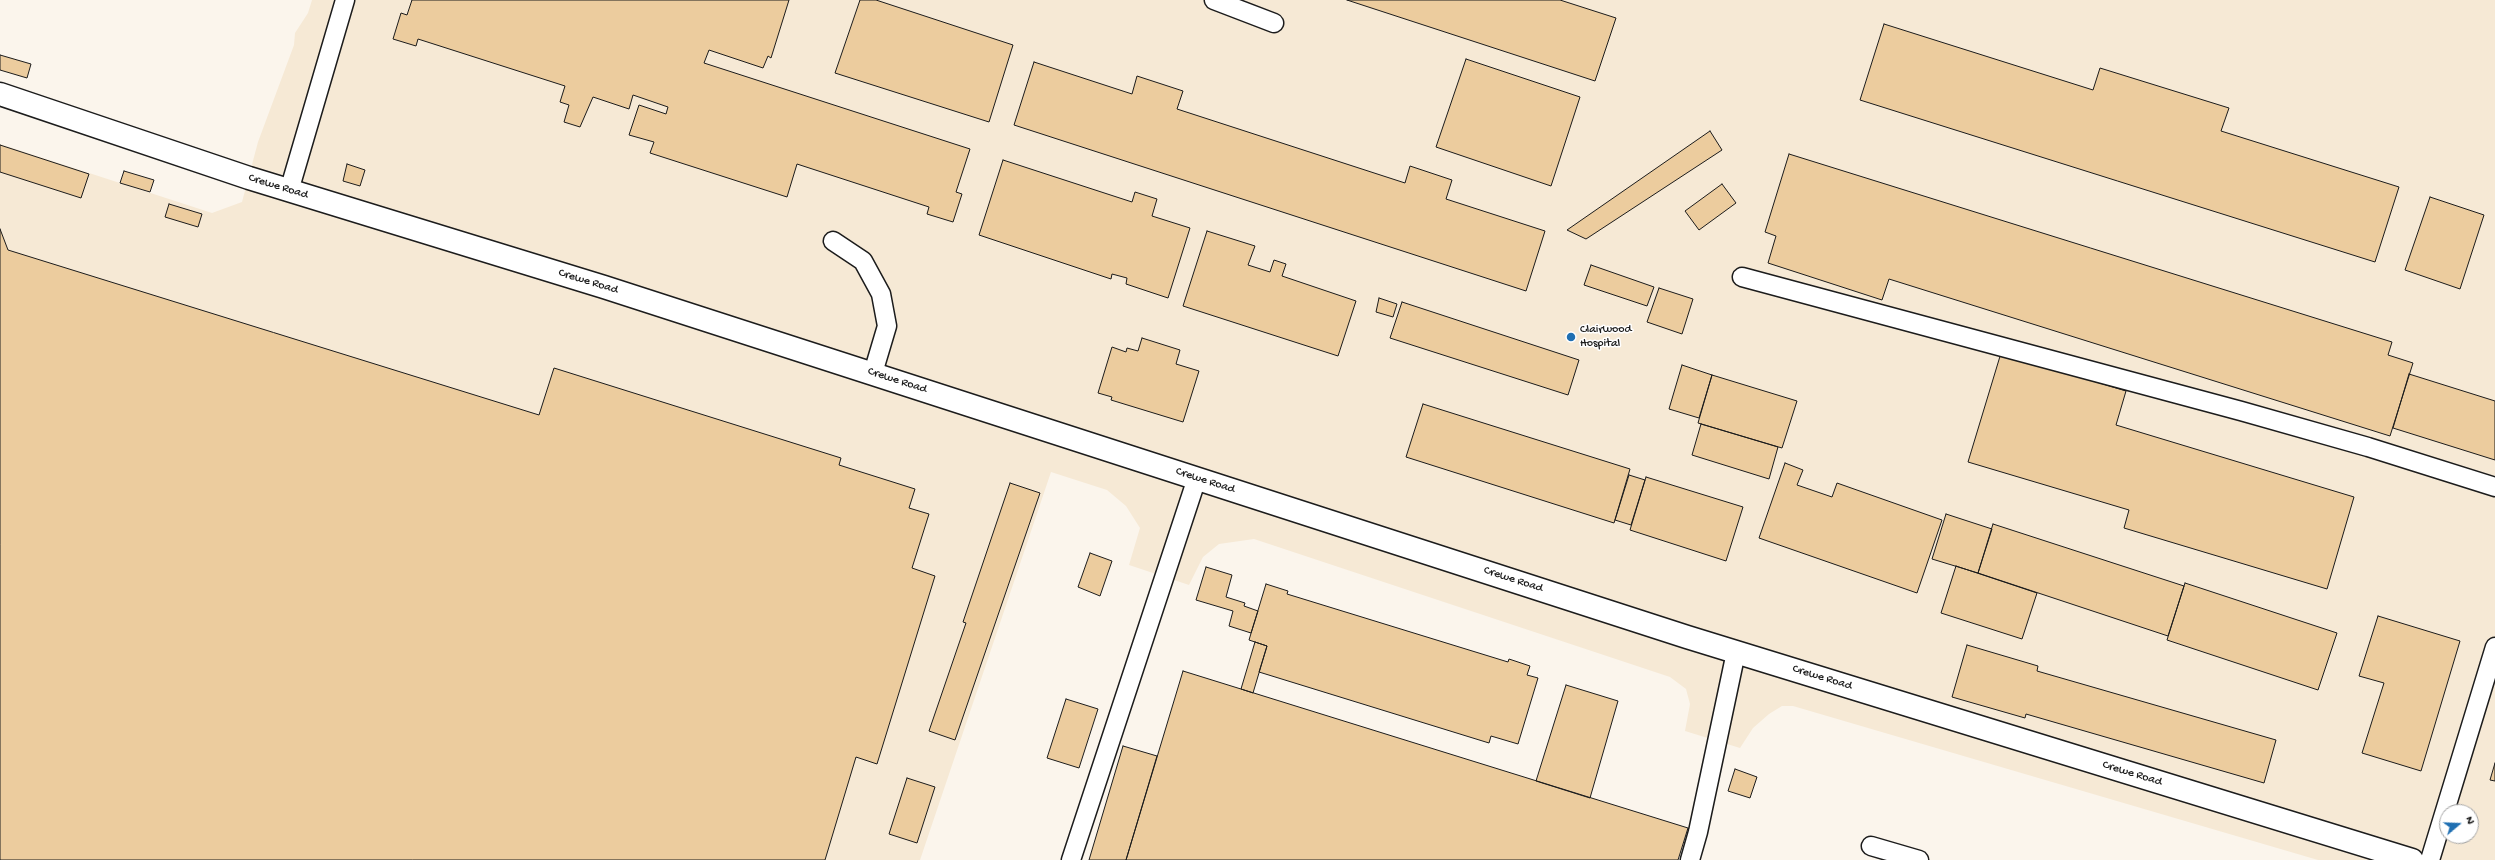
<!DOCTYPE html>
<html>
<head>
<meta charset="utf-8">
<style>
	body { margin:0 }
	#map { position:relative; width:2495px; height:860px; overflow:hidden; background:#fbf5ec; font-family:"Gochi Hand",sans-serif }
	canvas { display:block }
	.north { position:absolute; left:2439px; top:804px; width:40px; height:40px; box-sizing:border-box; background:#fff; border:1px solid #a4a4a4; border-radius:50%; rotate:71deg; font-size:11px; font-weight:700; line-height:16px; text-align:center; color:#1c1c1c }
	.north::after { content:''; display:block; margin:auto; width:14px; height:18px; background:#1f6fb2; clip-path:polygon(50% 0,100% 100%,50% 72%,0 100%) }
</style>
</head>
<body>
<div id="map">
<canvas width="2495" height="860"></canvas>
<div class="north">N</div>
</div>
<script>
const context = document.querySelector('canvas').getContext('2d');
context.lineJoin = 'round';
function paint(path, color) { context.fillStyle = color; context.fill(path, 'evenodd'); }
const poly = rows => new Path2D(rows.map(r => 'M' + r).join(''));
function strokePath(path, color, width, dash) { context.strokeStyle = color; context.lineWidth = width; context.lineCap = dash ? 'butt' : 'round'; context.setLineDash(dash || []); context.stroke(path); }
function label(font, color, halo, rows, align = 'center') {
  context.font = font + ' "Gochi Hand",sans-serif'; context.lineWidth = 3; context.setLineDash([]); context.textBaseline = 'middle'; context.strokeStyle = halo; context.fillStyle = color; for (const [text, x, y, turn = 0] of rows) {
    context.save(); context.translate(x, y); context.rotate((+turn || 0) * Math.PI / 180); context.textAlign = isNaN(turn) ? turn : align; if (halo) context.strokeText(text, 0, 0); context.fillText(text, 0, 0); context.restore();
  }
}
const built = poly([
	[312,0,2495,0,2495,860,2318,860,1793,706,1782,706,1769,714,1753,728,1740,748,1685,731,1690,704,1686,689,1670,677,1254,539,1219,544,1203,557,1189,585,1129,565,1140,528,1126,506,1107,490,1051,472,920,860,0,860,0,144,212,213,242,202,258,142,294,45,295,33,308,13],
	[2447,812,2471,812,2471,836,2447,836]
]);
const building = poly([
	[412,0,789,0,771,58,768,56,763,68,709,50,704,63,970,149,956,192,962,194,953,222,927,214,929,207,797,164,787,197,650,153,654,142,629,135,639,105,666,114,668,107,633,95,629,109,593,97,580,127,564,122,569,105,560,102,565,86,418,39,416,46,393,39,401,13,407,15,412,0],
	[860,0,876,0,1013,45,989,122,835,73,860,0],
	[1347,0,1560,0,1616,18,1595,81,1347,0],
	[1884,24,2093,90,2100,68,2229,108,2221,131,2399,187,2375,262,1860,100,1884,24],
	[0,55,31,64,27,78,0,70,0,55],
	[1466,59,1580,97,1551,186,1436,147,1466,59],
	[1034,62,1132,94,1137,76,1183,91,1177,109,1405,183,1410,166,1452,180,1446,199,1545,231,1526,291,1014,125,1034,62],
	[1710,131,1722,150,1586,239,1567,230,1710,131],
	[0,145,89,174,81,198,0,172,0,145],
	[1789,154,2392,342,2388,355,2413,363,2390,436,1889,279,1882,300,1768,263,1776,236,1765,232,1789,154],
	[1003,160,1132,202,1135,192,1157,199,1152,216,1190,228,1168,298,1126,284,1127,278,1112,274,1111,279,979,235,1003,160],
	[347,164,365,170,360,186,343,181,347,164],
	[124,171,154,180,150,192,120,183,124,171],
	[1722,184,1736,203,1699,230,1685,211,1722,184],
	[2430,197,2484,215,2460,289,2405,270,2430,197],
	[169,204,202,214,198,227,165,217,169,204],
	[0,229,8,250,539,415,554,368,841,458,839,465,915,489,909,508,929,514,912,568,935,576,877,764,856,757,825,860,0,860,0,229],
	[1207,231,1255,246,1248,265,1270,272,1274,260,1286,264,1282,276,1356,301,1338,356,1183,306,1207,231],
	[1591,265,1654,287,1647,306,1584,285,1591,265],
	[1659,288,1693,299,1682,334,1647,322,1659,288],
	[1379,298,1397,304,1393,317,1376,312,1379,298],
	[1402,302,1579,360,1568,395,1390,338,1402,302],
	[1142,338,1180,350,1176,364,1199,371,1183,422,1111,400,1112,397,1098,393,1112,347,1126,352,1127,348,1138,351,1142,338],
	[2001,353,2126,391,2116,425,2354,497,2327,589,2124,528,2129,510,1968,462,2001,353],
	[1682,365,1712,375,1699,418,1669,409,1682,365],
	[2409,374,2495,401,2495,460,2393,428,2409,374],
	[1712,375,1797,401,1782,448,1698,423,1712,375],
	[1423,404,1630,469,1614,523,1406,457,1423,404],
	[1701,424,1778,447,1769,479,1692,455,1701,424],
	[1785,463,1803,470,1797,485,1832,497,1837,483,1942,520,1917,593,1759,538,1785,463],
	[1629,475,1645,480,1631,525,1615,520,1629,475],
	[1646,477,1743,507,1726,561,1630,530,1646,477],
	[1010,483,1040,493,955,740,929,731,966,623,963,622,1010,483],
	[1946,514,1992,529,1978,573,1932,559,1946,514],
	[1993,524,2184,586,2168,636,1978,573,1993,524],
	[1090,553,1112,561,1100,596,1078,587,1090,553],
	[1956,566,2037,593,2022,639,1941,613,1956,566],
	[1206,567,1232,575,1226,597,1245,603,1244,606,1258,611,1251,633,1229,626,1233,611,1196,600,1206,567],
	[2185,583,2337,633,2318,690,2167,640,2185,583],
	[1266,584,1288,591,1287,594,1508,662,1509,659,1530,666,1527,675,1538,678,1518,744,1491,736,1489,743,1259,672,1267,646,1249,640,1266,584],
	[2378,616,2460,641,2421,771,2362,753,2384,683,2359,676,2378,616],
	[1255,642,1267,646,1253,693,1241,689,1255,642],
	[1967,645,2038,666,2037,671,2276,740,2264,783,2026,714,2025,718,1952,697,1967,645],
	[1183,671,1688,828,1678,860,1126,860,1183,671],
	[1566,685,1618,701,1590,798,1536,781,1566,685],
	[1066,699,1098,709,1079,768,1047,758,1066,699],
	[1123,746,1157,756,1126,860,1089,860,1123,746],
	[2495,763,2495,781,2490,780,2495,763],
	[1735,769,1757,777,1750,798,1728,791,1735,769],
	[907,778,935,787,917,843,889,834,907,778]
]);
const service = poly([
	[1214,0,1274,23],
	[289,191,345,0],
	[833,241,863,261,881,294,887,326,873,373],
	[1742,277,2241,411,2368,447,2495,487],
	[1871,846,1919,860],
	[1071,860,1197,478],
	[1690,860,1698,832,1736,652],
	[2430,860,2495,647]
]);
const minor = poly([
	[0,94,249,178,604,287,1687,637,2412,860]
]);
const markers = [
	[1571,337,5,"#1f6fb2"]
];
const streetNames = [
	["Crewe Road",278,187,17],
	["Crewe Road",588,282,17],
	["Crewe Road",897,381,18],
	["Crewe Road",1205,481,18],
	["Crewe Road",1513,580,18],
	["Crewe Road",1822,678,17],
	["Crewe Road",2132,774,17]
];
const poiNames = [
	["Clairwood",1580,330],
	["Hospital",1580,344]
];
paint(built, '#f6e9d5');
paint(building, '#eccc9e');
strokePath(building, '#1c1c1c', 1);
strokePath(service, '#1c1c1c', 21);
strokePath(minor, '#1c1c1c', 25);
strokePath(service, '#fff', 18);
strokePath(minor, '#fff', 22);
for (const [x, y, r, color] of markers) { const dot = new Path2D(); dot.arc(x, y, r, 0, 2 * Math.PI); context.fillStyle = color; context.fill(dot); strokePath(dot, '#fff', 1.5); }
label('12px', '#1c1c1c', '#fff', streetNames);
label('12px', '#1c1c1c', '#fff', poiNames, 'left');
</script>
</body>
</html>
